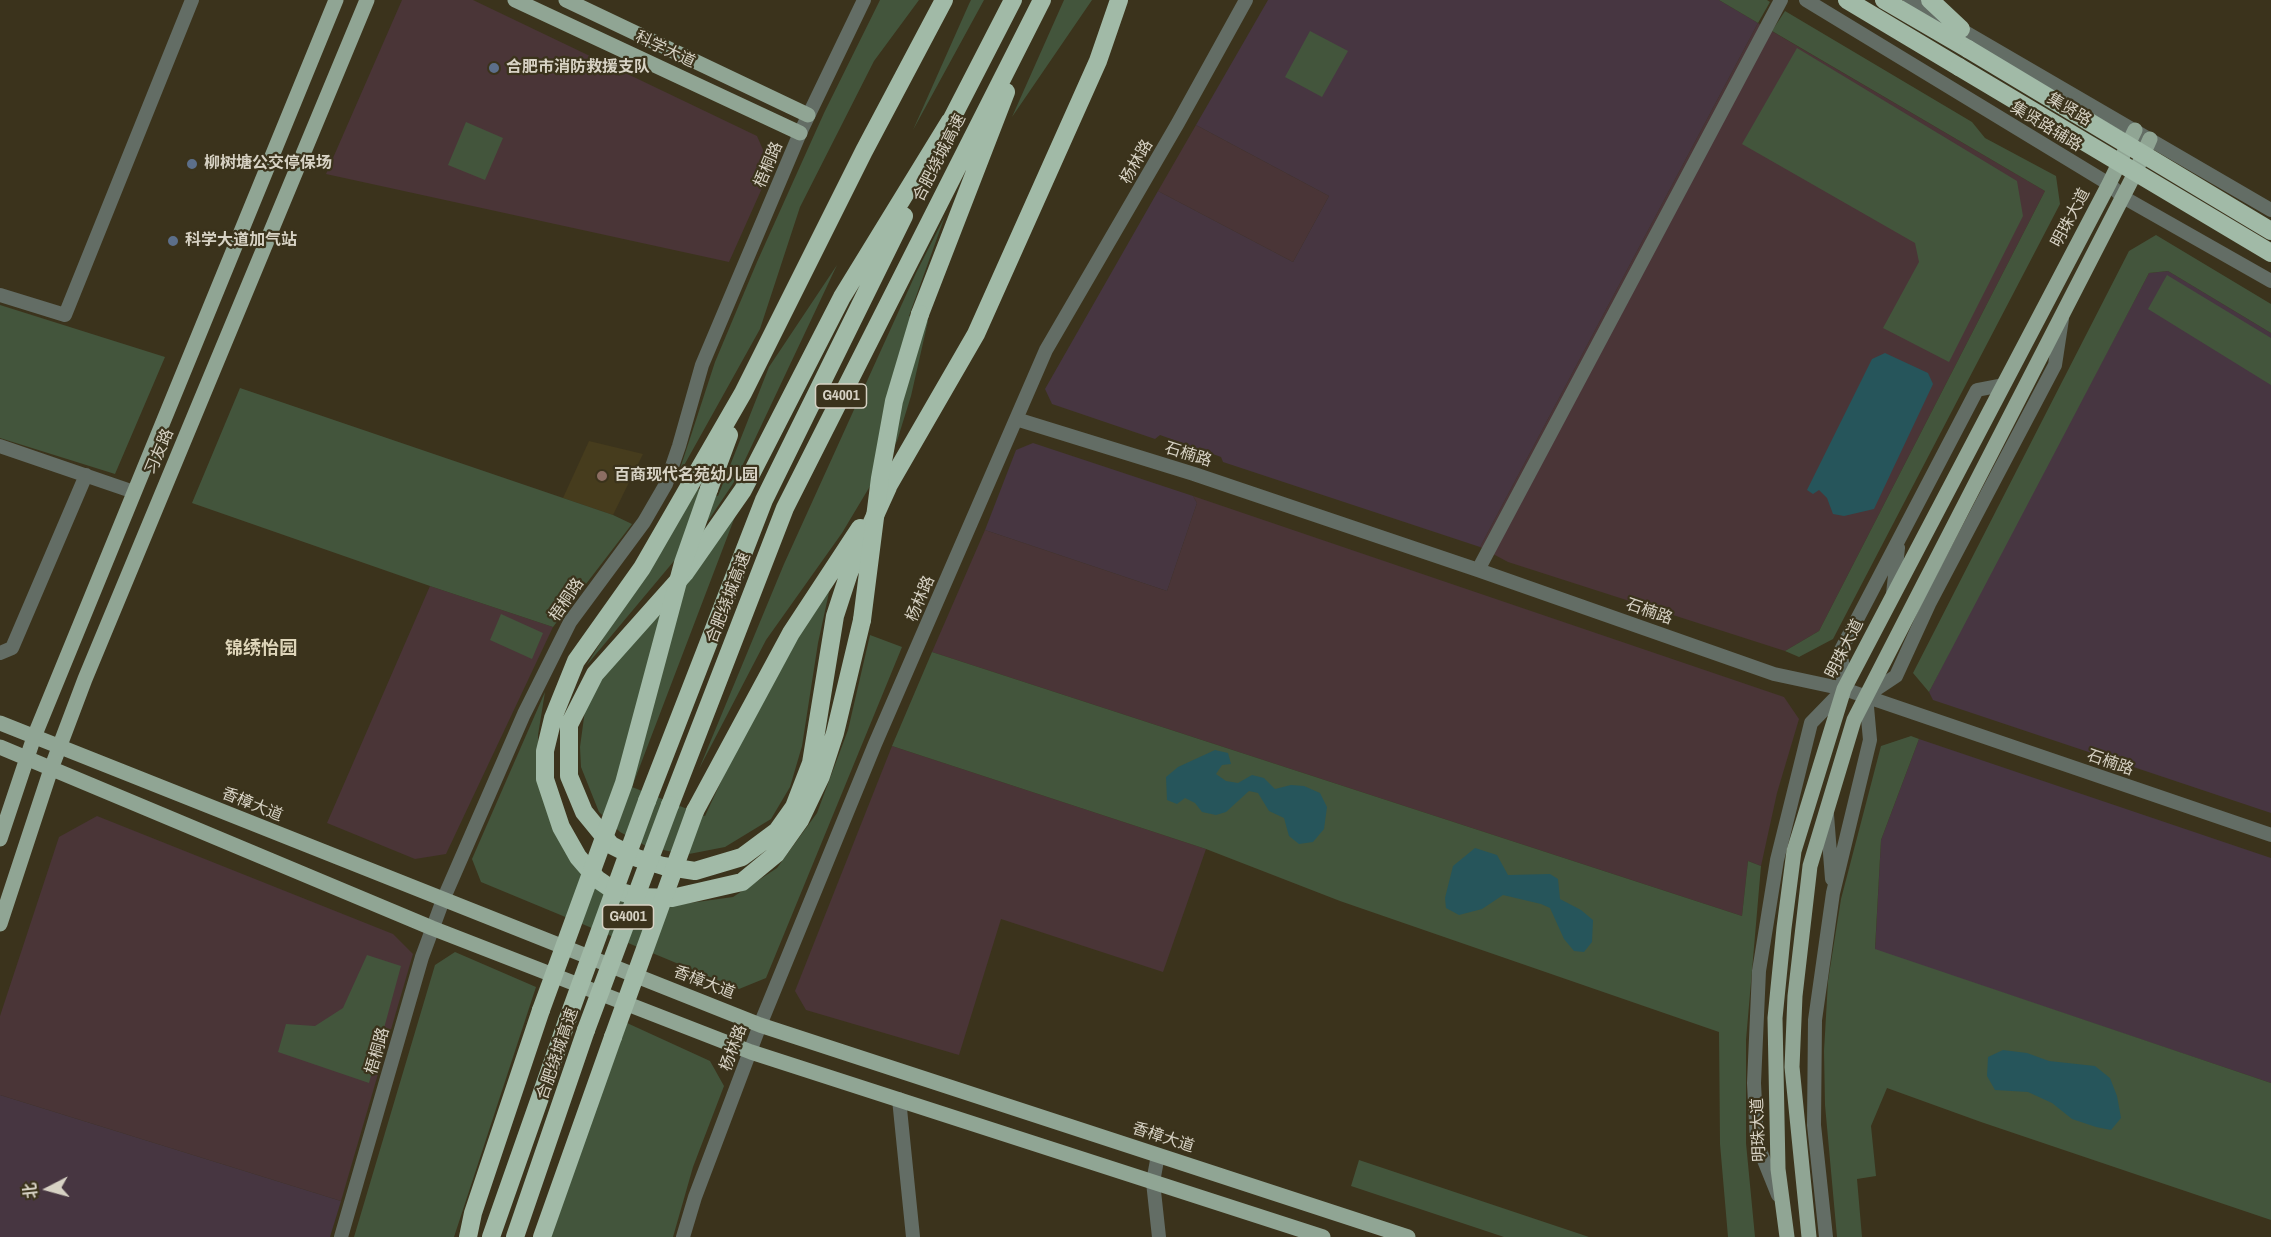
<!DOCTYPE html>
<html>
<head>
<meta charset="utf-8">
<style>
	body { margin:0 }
	#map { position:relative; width:2271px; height:1237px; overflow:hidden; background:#3b331c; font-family:"Archivo Narrow","Noto Sans SC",sans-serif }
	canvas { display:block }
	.north { position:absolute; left:18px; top:1159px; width:60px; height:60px; -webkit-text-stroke:4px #3b331c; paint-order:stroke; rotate:264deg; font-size:16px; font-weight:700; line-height:24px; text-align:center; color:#d7d2c4 }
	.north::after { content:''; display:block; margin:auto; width:21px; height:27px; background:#d7d2c4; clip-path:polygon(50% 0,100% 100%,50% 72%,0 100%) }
</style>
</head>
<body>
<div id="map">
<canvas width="2271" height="1237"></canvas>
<div class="north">北</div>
</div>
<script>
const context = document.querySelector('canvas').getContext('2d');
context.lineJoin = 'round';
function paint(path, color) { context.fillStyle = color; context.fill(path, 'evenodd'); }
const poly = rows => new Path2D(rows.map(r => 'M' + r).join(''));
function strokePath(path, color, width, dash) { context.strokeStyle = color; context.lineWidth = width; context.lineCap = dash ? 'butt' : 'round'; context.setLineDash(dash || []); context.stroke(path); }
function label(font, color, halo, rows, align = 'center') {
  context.font = font + ' "Archivo Narrow","Noto Sans SC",sans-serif'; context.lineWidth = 4.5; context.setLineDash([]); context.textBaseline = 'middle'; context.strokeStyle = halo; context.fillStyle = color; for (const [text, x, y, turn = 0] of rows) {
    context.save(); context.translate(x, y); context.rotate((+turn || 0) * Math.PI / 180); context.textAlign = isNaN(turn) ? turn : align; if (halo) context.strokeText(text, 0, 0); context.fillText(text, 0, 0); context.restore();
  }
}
const commercial = poly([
	[402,0,473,0,757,136,771,168,729,262,326,174],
	[1758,23,2045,191,1819,631,1785,651,1508,562,1480,547],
	[1196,125,1329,196,1293,262,1158,191],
	[1193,496,1784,697,1799,719,1777,793,1761,866,1748,861,1742,916,932,652,985,530,1167,591,1197,503],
	[430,586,553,627,446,854,415,859,327,823],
	[892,746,1206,849,1163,972,1001,919,959,1055,806,1010,795,991],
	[97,816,393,934,413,954,341,1201,0,1095,0,1016,59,837]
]);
const industrial = poly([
	[1268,0,1719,0,1758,23,1480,547,1223,462,1221,457,1160,435,1155,439,1052,404,1045,389,1158,191,1293,262,1329,196,1196,125],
	[2168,271,2271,333,2271,813,1933,700,1929,692,1979,593,2149,273],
	[1033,443,1193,496,1197,503,1167,591,985,530,1016,450],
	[1919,739,2271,858,2271,1083,1875,950,1881,840],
	[0,1095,341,1201,330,1237,0,1237]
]);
const built = poly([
	[589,441,643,454,613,515,563,498]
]);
const green = poly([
	[880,0,919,0,874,61,800,207,760,329,677,478,715,362,757,262,824,113],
	[971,0,984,0,913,130,969,4],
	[1064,0,1092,0,1012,117],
	[1719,0,1767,0,1770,2,1758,23],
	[1785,11,1972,122,1985,138,2056,176,2060,204,1833,639,1799,657,1785,651,1819,631,2045,191,1772,31],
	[1310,31,1348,51,1322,97,1285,77],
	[1797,48,2017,181,2023,216,1949,362,1883,328,1919,262,1915,243,1742,144],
	[466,122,503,138,485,180,448,165],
	[945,216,909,316,928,321,911,396,897,441,842,533,766,640,699,769,784,564,916,273],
	[2156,235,2271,304,2271,333,2168,271,2149,273,1929,692,1913,673,2129,251],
	[837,265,736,479,710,518,586,666,696,488,718,496,769,367],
	[2167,275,2271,338,2271,385,2148,309],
	[0,305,165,357,115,474,0,438],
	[240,388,613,515,632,524,553,627,430,586,192,503],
	[736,514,632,787,705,816,759,700,831,583,818,643,802,746,790,787,771,819,725,847,689,854,668,851,646,846,620,832,599,812,581,767,580,747,585,710,606,670],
	[501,614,543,633,532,659,490,640],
	[870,635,902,647,766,978,739,989,481,882,472,859,545,692,538,735,539,786,584,879,675,905,733,897,777,868,817,813,848,730],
	[932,652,1742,916,1748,861,1761,866,1746,1040,1746,1143,1755,1237,1728,1237,1720,1144,1719,1032,1340,901,1206,849,892,746],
	[1911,736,1919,739,1881,840,1875,949,2271,1083,2271,1220,1981,1122,1887,1088,1871,1126,1876,1176,1857,1179,1862,1237,1837,1237,1825,1105,1824,1051,1828,981,1841,899,1881,746],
	[455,952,536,987,454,1237,354,1237,435,965],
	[367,955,401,966,369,1083,278,1052,286,1024,315,1026,343,1008],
	[627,1023,710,1061,724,1086,693,1167,673,1237,550,1237],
	[1359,1160,1589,1237,1504,1237,1351,1186]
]);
const water = poly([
	[1885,353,1928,373,1933,384,1874,509,1844,516,1833,514,1827,498,1819,490,1813,494,1807,490,1872,359],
	[1215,750,1228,753,1231,764,1222,765,1216,774,1226,781,1238,783,1252,775,1264,778,1275,789,1291,785,1304,786,1320,793,1327,807,1324,829,1313,842,1299,844,1289,836,1284,818,1269,811,1258,793,1249,791,1226,812,1216,815,1202,812,1195,803,1185,798,1177,804,1167,800,1166,777,1178,767],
	[1475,848,1497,855,1508,875,1550,874,1558,879,1560,899,1581,910,1593,920,1592,942,1584,952,1574,951,1564,939,1550,908,1541,904,1503,895,1482,909,1459,915,1446,908,1445,898,1453,866],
	[2003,1050,2027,1053,2049,1061,2095,1066,2110,1078,2117,1096,2121,1118,2111,1130,2096,1127,2072,1119,2052,1103,2028,1092,1995,1090,1987,1076,1988,1057]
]);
const minor = poly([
	[1806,0,2109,184,2123,197,2271,281],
	[1910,0,2271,210],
	[0,295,65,315,192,0],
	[1016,419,1194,474,1478,570,1774,674,1844,689,2271,835],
	[0,446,134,492],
	[1478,570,1781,0],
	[1893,594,1898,548],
	[0,653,12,648,86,475],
	[1827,815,1832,879],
	[899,1099,913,1237],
	[1158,1155,1153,1182,1159,1237],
	[1778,1195,1757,1143,1754,1083,1759,971,1777,860,1811,723,1844,689,1841,650,1977,390,2003,385],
	[341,1237,422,957,443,900,524,714,570,622,644,522,666,484,679,446,702,365,800,133,864,0],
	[683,1237,695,1197,760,1025,875,744,1046,350,1178,123,1246,0],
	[1826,1237,1814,1125,1815,1020,1833,893,1870,740,1866,696,1896,676,1929,604,2055,365,2062,319]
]);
const major = poly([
	[515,0,800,133],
	[566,0,808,115],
	[0,723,760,1025,1408,1237],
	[0,747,432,928,751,1052,1323,1237],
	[0,839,34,737,336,0],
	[0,924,51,769,85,679,367,0],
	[1787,1237,1778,1169,1775,1018,1784,928,1794,851,1844,689,2109,184,2135,130],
	[1809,1237,1792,1067,1795,996,1810,866,1854,720,2133,177,2150,139]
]);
const highway = poly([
	[1847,0,1959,67],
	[1884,0,1968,49],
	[1930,0,1961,29],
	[945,132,1013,0],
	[920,314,1006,92],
	[888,487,849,573,835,616,811,763,794,807,777,831,742,857,695,871,663,866,637,858,611,845,584,812,569,776,569,725,595,674,685,573,743,490,842,297,950,121],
	[709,489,729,435],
	[883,495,976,334,1098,61,1119,0],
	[862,620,835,733,821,776,800,820,776,854,742,882,672,898,640,897,613,890,597,879,578,857,561,827,545,779,545,751,553,718,576,661,642,568,743,393,864,151,944,0],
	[647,801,764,500,904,216],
	[670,805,785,508,1042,0],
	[695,811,791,633,860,528],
	[468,1237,473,1213,541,1010],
	[491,1237,567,1021],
	[515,1237,586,1030],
	[542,1237,613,1037]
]);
const highwayBridge = poly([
	[1968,49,2271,231],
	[1959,67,2271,253],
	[862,620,880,478,894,401,920,314],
	[541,1010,624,783,683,563,709,489],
	[567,1021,647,801],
	[586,1030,670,805],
	[613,1037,695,811]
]);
const markers = [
	[494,68,6,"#5c6f8a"],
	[192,164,6,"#5c6f8a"],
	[173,241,6,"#5c6f8a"],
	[602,476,6,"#8d6e63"]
];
const shields = [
	[841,396,51],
	[628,917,51]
];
const shieldNames = [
	["G4001",841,396],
	["G4001",628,917]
];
const streetNames = [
	["科学大道",665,50,25],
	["集贤路",2069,110,31],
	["集贤路辅路",2046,127,31],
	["合肥绕城高速",940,158,-63],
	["杨林路",1137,162,-60],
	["梧桐路",769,165,-67],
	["明珠大道",2071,218,-62],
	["习友路",160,452,-67],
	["石楠路",1188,455,17],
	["合肥绕城高速",729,598,-69],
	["杨林路",921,599,-67],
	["梧桐路",567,600,-56],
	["石楠路",1649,612,19],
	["明珠大道",1845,649,-63],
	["石楠路",2110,763,19],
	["香樟大道",252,805,22],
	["香樟大道",704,983,21],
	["杨林路",734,1048,-70],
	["梧桐路",378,1051,-74],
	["合肥绕城高速",558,1054,-71],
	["明珠大道",1759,1130,-92],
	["香樟大道",1163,1138,18]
];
const poiNames = [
	["合肥市消防救援支队",506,68],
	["柳树塘公交停保场",204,164],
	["科学大道加气站",185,241],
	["百商现代名苑幼儿园",614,476]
];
const neighbourhoodNames = [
	["锦绣怡园",261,649]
];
paint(commercial, '#4a3537');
paint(industrial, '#473641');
paint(built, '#463c1d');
paint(green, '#43553c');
paint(water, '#26555b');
strokePath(minor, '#636d65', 14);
strokePath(major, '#90a594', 15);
strokePath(highway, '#a1baa7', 18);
strokePath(highwayBridge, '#a1baa7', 18);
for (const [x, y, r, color] of markers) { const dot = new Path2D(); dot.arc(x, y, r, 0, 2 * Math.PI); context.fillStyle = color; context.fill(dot); strokePath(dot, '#3b331c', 2); }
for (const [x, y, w] of shields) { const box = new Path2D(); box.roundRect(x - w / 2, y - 12, w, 24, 4.5); context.fillStyle = '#3b331c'; context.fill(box); strokePath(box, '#d7d2c4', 1.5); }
label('bold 15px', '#d7d2c4', null, shieldNames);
label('16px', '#d7d2c4', '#3b331c', streetNames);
label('bold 16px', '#d7d2c4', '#3b331c', poiNames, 'left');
label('bold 18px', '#ded5b9', '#3b331c', neighbourhoodNames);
</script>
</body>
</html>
